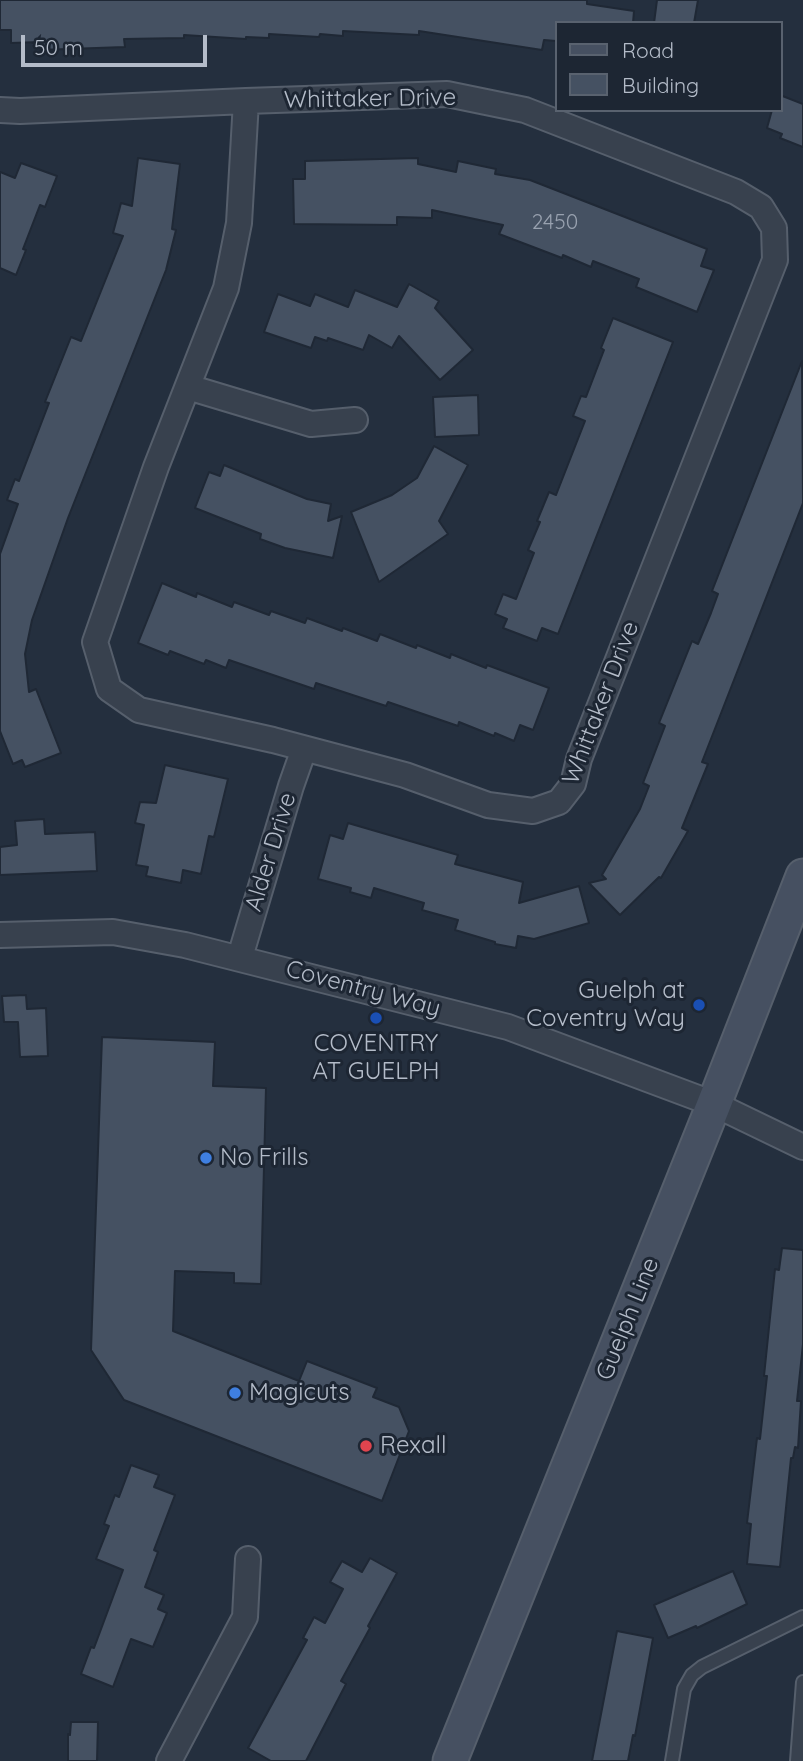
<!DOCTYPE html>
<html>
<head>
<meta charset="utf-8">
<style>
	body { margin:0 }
	#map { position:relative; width:803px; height:1761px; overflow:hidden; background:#242f3e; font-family:Quicksand,sans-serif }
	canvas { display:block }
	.legend { position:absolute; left:555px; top:21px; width:228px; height:91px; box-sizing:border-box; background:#1d2633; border:2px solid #59626f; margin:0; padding:9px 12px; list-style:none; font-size:21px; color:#b4bcc9 }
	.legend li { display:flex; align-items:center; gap:14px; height:35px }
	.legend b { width:35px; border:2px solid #59626f }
	.scale { position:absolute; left:21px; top:35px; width:186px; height:32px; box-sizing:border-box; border:4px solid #b4bcc9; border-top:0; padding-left:9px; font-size:21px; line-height:24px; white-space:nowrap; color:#b4bcc9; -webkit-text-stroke:5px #1d2633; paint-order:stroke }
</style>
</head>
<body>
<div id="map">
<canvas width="803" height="1761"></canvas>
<ul class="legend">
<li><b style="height:9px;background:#465061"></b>Road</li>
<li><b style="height:19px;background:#455162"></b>Building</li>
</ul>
<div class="scale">50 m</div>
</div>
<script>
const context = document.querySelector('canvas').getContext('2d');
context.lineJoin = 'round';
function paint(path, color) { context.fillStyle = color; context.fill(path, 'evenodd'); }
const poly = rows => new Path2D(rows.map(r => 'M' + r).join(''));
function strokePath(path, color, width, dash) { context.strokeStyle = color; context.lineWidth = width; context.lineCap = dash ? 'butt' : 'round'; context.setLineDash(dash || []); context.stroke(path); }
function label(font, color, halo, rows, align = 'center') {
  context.font = font + ' Quicksand,sans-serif'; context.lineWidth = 6; context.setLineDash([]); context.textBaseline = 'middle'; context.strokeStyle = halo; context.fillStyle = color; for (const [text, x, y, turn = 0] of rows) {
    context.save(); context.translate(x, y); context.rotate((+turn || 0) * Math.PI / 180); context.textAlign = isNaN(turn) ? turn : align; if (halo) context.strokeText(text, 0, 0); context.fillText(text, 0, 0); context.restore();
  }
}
const building = poly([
	[0,0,587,0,587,4,634,11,633,23,556,23,556,41,544,40,542,50,419,31,419,35,343,31,343,36,320,34,319,37,269,34,269,38,246,37,246,39,184,35,184,38,124,39,125,47,40,50,40,42,11,43,11,30,0,30,0,0],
	[657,0,698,0,694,23,654,23,657,0],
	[780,95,803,104,803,147,780,138,782,134,767,128,772,110,780,110,780,95],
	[138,158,180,164,172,229,176,230,166,270,68,518,32,620,25,654,29,692,36,689,61,753,25,767,22,760,13,764,0,731,0,554,18,504,7,500,15,479,19,481,49,403,45,402,71,337,81,341,123,236,113,233,121,203,132,206,138,158],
	[418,158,418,164,456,172,458,161,496,169,495,174,530,180,707,249,701,266,714,270,697,312,636,287,639,279,593,261,591,267,563,255,562,258,499,234,503,225,432,210,432,218,397,217,397,225,294,224,293,179,305,179,305,161,418,158],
	[21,163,57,176,45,207,40,205,23,249,26,250,16,275,0,268,0,172,15,178,21,163],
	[409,284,439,301,435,308,473,350,440,380,399,336,392,348,369,335,363,350,328,338,327,341,315,337,311,348,264,332,278,294,310,306,315,294,348,307,355,290,397,307,409,284],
	[613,318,673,342,558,634,542,628,537,641,503,628,507,619,495,614,503,594,516,599,534,553,528,550,540,522,537,521,549,492,556,495,585,421,573,416,581,396,586,397,604,350,601,348,613,318],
	[802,361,803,503,702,762,708,764,682,828,688,831,661,878,659,877,620,915,589,883,606,879,602,875,640,809,649,786,643,783,665,726,659,723,692,641,698,644,711,613,718,594,712,591,802,361],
	[478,395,479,435,435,437,433,397,478,395],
	[434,446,468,465,439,521,448,534,379,582,351,512,392,495,417,478,434,446],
	[224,465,307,499,331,504,328,521,342,516,333,558,285,548,260,539,261,534,195,508,209,472,220,476,224,465],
	[162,583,196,597,197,593,232,607,234,602,269,615,271,611,305,623,307,618,342,631,343,628,377,641,380,634,416,648,417,645,450,658,451,654,486,668,487,665,549,688,533,730,520,725,514,741,495,733,494,736,459,722,458,726,388,702,386,706,316,683,314,689,229,660,226,668,206,660,204,664,170,651,168,655,138,643,162,583],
	[165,765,228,779,214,837,209,836,201,874,183,870,181,883,146,876,148,867,136,865,144,825,135,823,140,802,156,803,165,765],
	[44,819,45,834,95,832,97,871,0,875,0,847,17,845,15,821,44,819],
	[348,823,458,855,455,864,523,882,519,903,579,886,589,923,534,939,518,936,516,948,495,944,495,942,455,930,458,920,422,910,424,903,374,888,371,898,350,892,351,888,318,879,330,835,343,839,348,823],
	[26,995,27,1009,46,1008,48,1056,20,1057,18,1022,4,1022,2,996,26,995],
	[102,1037,215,1042,213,1086,266,1088,261,1284,234,1283,234,1273,175,1271,173,1331,299,1381,307,1361,377,1388,373,1397,399,1407,409,1431,382,1501,124,1400,91,1350,102,1037],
	[782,1248,803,1250,803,1344,797,1401,801,1401,798,1448,795,1447,793,1458,791,1458,780,1567,747,1564,751,1524,747,1523,757,1438,760,1439,767,1376,764,1376,775,1269,779,1270,782,1248],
	[131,1465,159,1475,154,1487,175,1495,154,1550,158,1552,145,1587,164,1595,158,1609,167,1613,153,1647,131,1639,113,1687,81,1674,91,1647,94,1648,123,1570,96,1559,109,1526,104,1524,115,1495,119,1497,131,1465],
	[370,1558,397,1573,368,1626,370,1628,341,1681,346,1684,306,1761,271,1761,248,1748,307,1640,303,1638,314,1617,325,1623,343,1589,330,1582,342,1561,362,1572,370,1558],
	[733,1571,747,1604,697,1628,696,1626,668,1638,654,1605,733,1571],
	[617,1631,653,1638,635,1736,633,1735,628,1761,592,1761,617,1631],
	[71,1722,98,1722,97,1761,68,1761,68,1734,70,1735,71,1722]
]);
const lane = poly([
	[672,1761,684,1689,692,1675,702,1667,803,1617],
	[797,1761,803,1682]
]);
const street = poly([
	[0,110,20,111,246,101,305,99,447,94,525,110,736,192,761,207,774,228,775,260,579,759,573,784,559,802,533,811,488,805,405,775,273,740,139,710,109,689,95,642,156,467,226,288,239,223,246,101],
	[188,387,311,424,355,420],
	[0,935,113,932,185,945,508,1027,714,1104,803,1147],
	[240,957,291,786,304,749],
	[169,1761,245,1617,248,1559]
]);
const secondary = poly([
	[450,1761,714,1104,803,876]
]);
const markers = [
	[699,1005,7,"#1a4fb4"],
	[376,1018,7,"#1a4fb4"],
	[206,1158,7,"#3f7fe0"],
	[235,1393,7,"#3f7fe0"],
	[366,1446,7,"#e0444e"]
];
const numberNames = [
	["2450",555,223]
];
const streetNames = [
	["Whittaker Drive",370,99,-1],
	["Whittaker Drive",601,703,-69],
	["Alder Drive",271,852,-73],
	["Coventry Way",363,989,15],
	["Guelph Line",628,1319,-68]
];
const poiNames = [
	["Guelph at",685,991,"right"],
	["Coventry Way",685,1019,"right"],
	["COVENTRY",376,1044,"center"],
	["AT GUELPH",376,1072,"center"],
	["No Frills",220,1158],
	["Magicuts",249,1393],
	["Rexall",380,1446]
];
paint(building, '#455162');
strokePath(building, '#1f2835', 2);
strokePath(lane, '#565f6c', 16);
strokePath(street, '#565f6c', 28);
strokePath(secondary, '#565f6c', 37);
strokePath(lane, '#38414e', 12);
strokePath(street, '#38414e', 24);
strokePath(secondary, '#465061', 33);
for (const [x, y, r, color] of markers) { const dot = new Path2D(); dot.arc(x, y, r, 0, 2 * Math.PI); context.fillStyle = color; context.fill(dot); strokePath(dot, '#1d2633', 2.5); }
label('21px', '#98a1af', null, numberNames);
label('24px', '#b4bcc9', '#1d2633', streetNames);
label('24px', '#b4bcc9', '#1d2633', poiNames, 'left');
</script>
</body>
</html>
